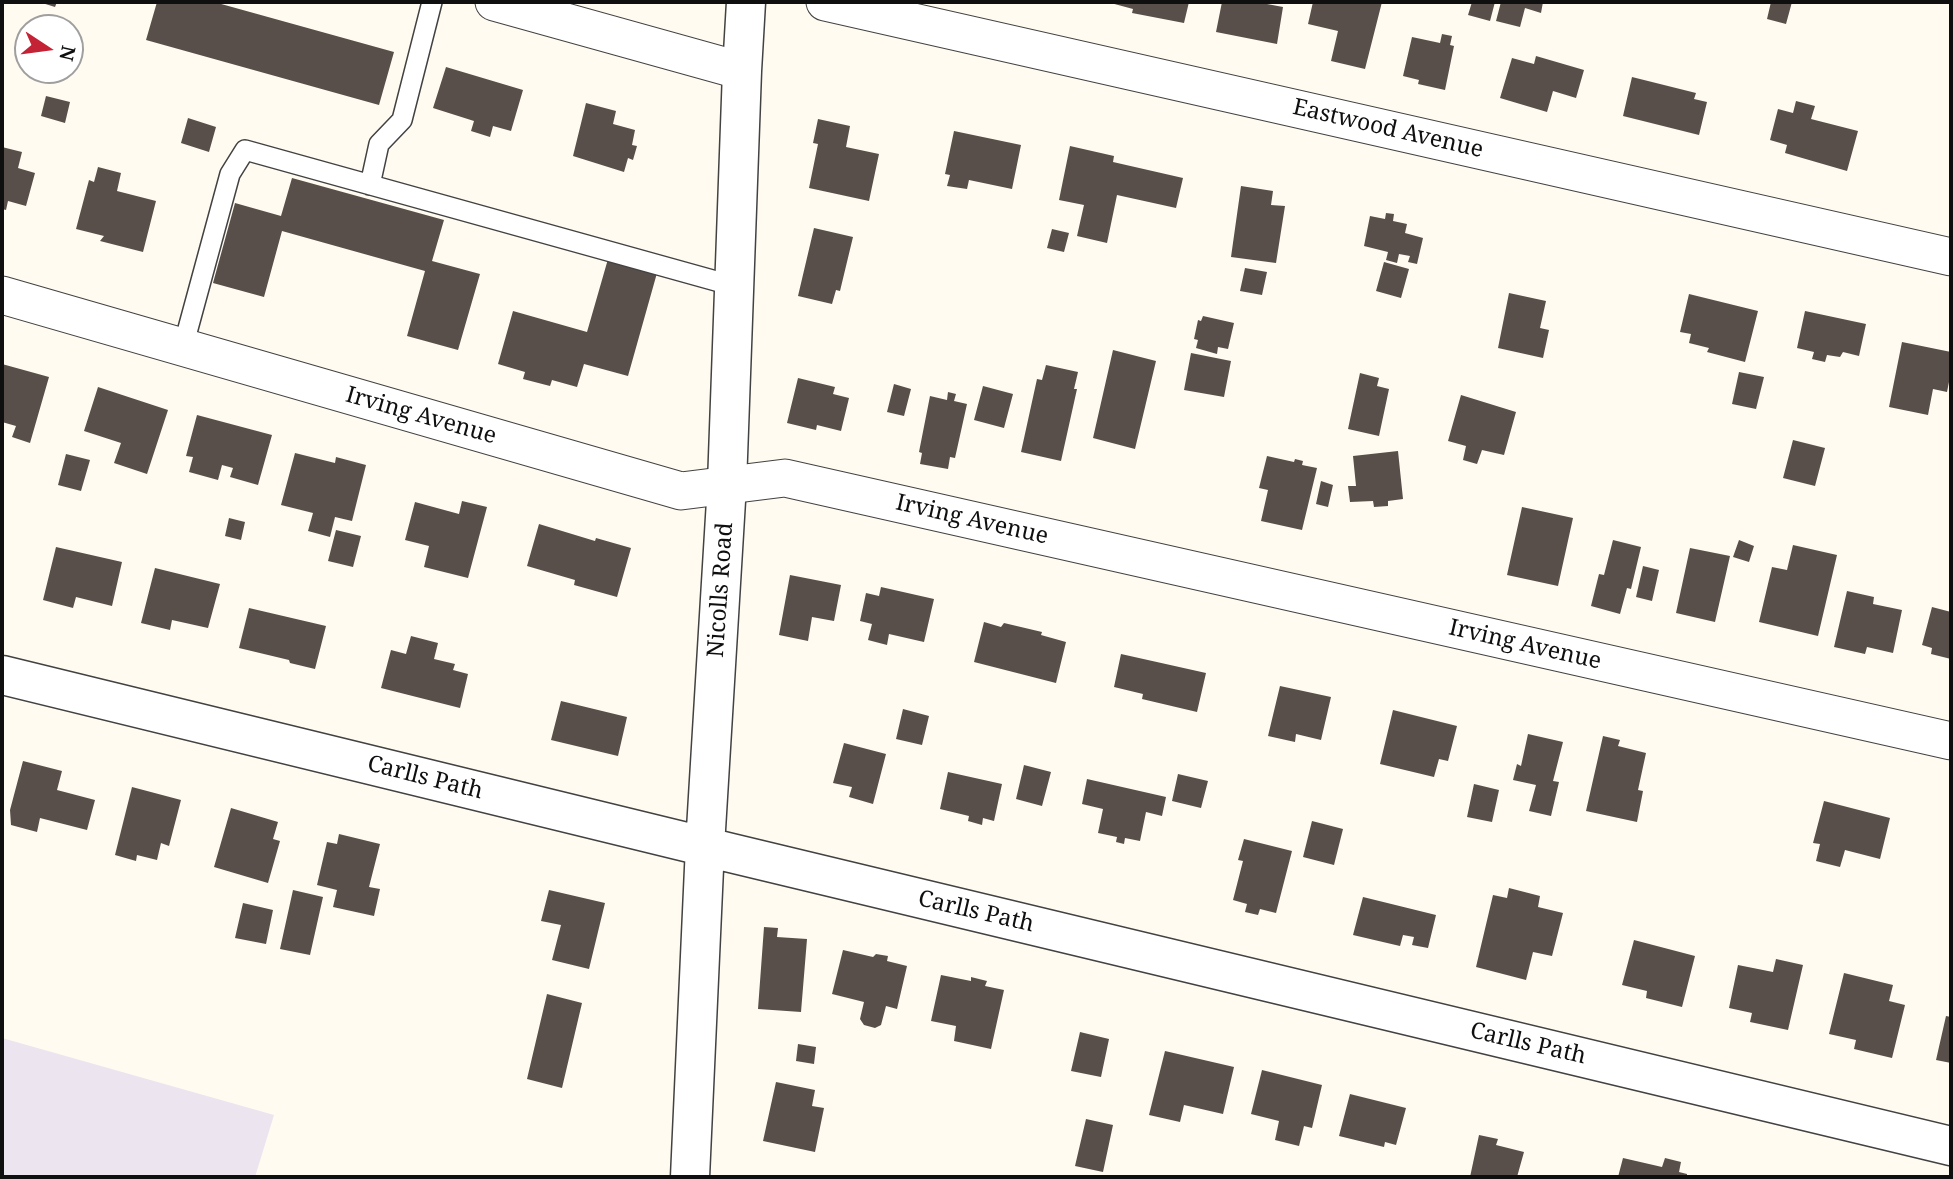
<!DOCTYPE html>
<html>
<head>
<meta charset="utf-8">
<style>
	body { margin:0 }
	#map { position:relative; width:1953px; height:1179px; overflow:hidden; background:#fffbf1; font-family:"Noto Serif",serif }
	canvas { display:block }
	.frame { position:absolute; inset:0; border:4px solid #0f0f0f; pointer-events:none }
	.north { position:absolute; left:14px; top:14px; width:70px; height:70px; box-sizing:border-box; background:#fff; border:2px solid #9f9f9f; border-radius:50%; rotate:103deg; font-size:19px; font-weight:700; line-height:28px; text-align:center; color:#0f0f0f }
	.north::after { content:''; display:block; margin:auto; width:24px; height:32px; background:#c42235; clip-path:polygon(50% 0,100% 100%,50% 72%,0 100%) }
</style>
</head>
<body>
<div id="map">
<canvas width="1953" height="1179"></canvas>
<div class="frame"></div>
<div class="north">N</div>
</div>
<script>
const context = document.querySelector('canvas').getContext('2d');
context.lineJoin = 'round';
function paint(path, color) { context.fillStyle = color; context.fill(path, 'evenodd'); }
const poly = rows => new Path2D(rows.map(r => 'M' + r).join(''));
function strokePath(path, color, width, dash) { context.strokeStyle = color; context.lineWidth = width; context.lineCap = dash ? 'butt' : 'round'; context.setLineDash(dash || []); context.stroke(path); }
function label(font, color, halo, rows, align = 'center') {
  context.font = font + ' "Noto Serif",serif'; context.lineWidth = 7; context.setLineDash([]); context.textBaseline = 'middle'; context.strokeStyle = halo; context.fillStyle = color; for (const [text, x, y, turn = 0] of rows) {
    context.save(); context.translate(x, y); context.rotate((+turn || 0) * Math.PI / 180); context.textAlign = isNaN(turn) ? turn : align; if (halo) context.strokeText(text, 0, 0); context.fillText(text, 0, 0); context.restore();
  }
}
const industrial = poly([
	[2,1038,274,1115,255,1177,2,1177]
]);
const building = poly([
	[39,2,57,2,55,7],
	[157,2,214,2,394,52,379,105,146,40],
	[1107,2,1189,2,1184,23,1132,13,1133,9],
	[1222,2,1268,2,1267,4,1283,7,1277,44,1216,32],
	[1313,2,1382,2,1365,69,1331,61,1338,31,1308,24],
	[1472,2,1495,2,1490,21,1468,15],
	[1501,2,1543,2,1541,13,1525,8,1520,27,1496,21],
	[1771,2,1792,2,1786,24,1767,19],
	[1442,34,1452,36,1450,45,1454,46,1445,90,1418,84,1419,80,1403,76,1412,37,1440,43],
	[1536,56,1584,70,1576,98,1553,91,1547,112,1500,98,1512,58,1534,64],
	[446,67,523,90,511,131,493,126,490,137,471,131,474,121,433,108],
	[1632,77,1696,93,1694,99,1707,102,1699,135,1623,116],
	[46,96,70,102,65,123,41,116],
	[1796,101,1815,106,1811,119,1858,131,1847,171,1785,153,1787,145,1770,140,1778,109,1793,113],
	[586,103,616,111,613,124,635,130,632,145,637,146,633,160,628,158,624,172,573,156],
	[188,118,216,127,209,152,181,143],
	[818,119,850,126,846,147,879,154,869,201,809,188,818,144,813,143],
	[954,131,1021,145,1012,189,969,180,967,189,947,186,950,175,945,174],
	[1070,146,1114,156,1113,162,1183,178,1176,208,1117,195,1107,243,1077,236,1084,205,1059,200],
	[2,147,22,152,18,168,35,173,26,206,8,201,6,210,2,209],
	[98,167,121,173,117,191,156,201,143,252,100,241,104,236,76,229,89,180,94,182],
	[292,178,444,220,432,261,480,274,458,350,407,336,425,271,282,231,264,297,213,283,235,203,281,216],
	[1241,186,1273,191,1271,205,1285,206,1276,263,1231,257],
	[1386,213,1394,214,1393,221,1407,224,1405,233,1423,238,1417,264,1408,262,1410,256,1399,254,1397,263,1386,260,1388,252,1364,246,1370,216,1385,219],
	[814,228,853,237,840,291,836,290,832,304,798,296],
	[1052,229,1069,233,1064,252,1047,248],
	[608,259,657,273,628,376,584,364,577,387,552,380,550,386,523,379,525,372,498,364,513,311,587,332],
	[1384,262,1409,269,1401,298,1376,291],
	[1245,268,1267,272,1262,295,1240,291],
	[1509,293,1546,301,1540,328,1549,330,1543,358,1498,348],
	[1689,294,1758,311,1745,362,1707,352,1709,348,1689,343,1691,334,1680,332],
	[1805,311,1866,324,1859,356,1843,352,1840,357,1827,355,1825,362,1812,359,1814,352,1797,348],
	[1203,316,1234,323,1228,349,1218,347,1217,354,1196,348,1198,340,1194,339,1198,320,1201,321],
	[1902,342,1951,352,1951,372,1947,392,1933,389,1928,415,1889,407],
	[1113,350,1156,361,1135,449,1093,438],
	[1191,353,1231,361,1224,397,1184,390],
	[2,364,49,377,30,443,12,437,16,426,2,422],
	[1046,365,1078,372,1074,389,1077,389,1061,461,1021,452,1037,379,1042,380],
	[1739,372,1764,377,1756,409,1732,404],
	[1360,373,1379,378,1377,386,1389,389,1379,436,1348,429],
	[798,378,835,387,833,394,849,398,841,431,817,425,816,430,787,423],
	[894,384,911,389,904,416,887,412],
	[983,386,1013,394,1004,428,974,420],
	[98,387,168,410,147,474,114,463,121,443,84,431],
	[948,392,956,394,954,401,967,404,955,458,950,457,948,469,920,464,922,453,919,452,930,396,947,400],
	[1461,395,1516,412,1504,455,1482,450,1477,464,1463,460,1466,446,1448,441],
	[197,415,272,435,258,485,230,477,233,468,222,465,218,480,189,472,193,457,186,456],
	[1793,440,1825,448,1815,486,1783,478],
	[1398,451,1403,499,1388,501,1388,506,1374,507,1373,501,1350,502,1348,486,1356,486,1353,456],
	[295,453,335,463,336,457,366,465,352,521,335,517,330,537,308,531,313,513,281,505],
	[66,454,90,460,81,491,58,485],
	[1267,456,1294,462,1295,459,1303,461,1302,465,1317,468,1302,530,1261,521,1268,490,1259,488],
	[1321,481,1333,485,1328,507,1316,504],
	[462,501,487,507,468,578,424,567,429,546,405,540,415,502,459,514],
	[1522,507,1573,518,1558,586,1507,575],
	[229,518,245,522,241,540,225,536],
	[539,524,595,541,596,538,631,548,617,597,574,585,575,580,527,566],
	[336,530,361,536,353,567,328,561],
	[1613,540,1641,547,1631,589,1627,588,1620,614,1591,606,1599,574,1604,575],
	[1739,540,1754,546,1749,562,1733,557],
	[1793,545,1837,555,1818,636,1759,622,1772,567,1787,570],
	[56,547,122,562,112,606,76,597,73,608,43,600],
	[1690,548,1730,556,1715,622,1676,613],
	[1643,566,1659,570,1652,601,1636,597],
	[155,568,220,584,208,628,172,620,170,630,141,623],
	[790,575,841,585,834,621,812,617,808,641,779,635],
	[881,587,934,599,924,642,889,634,887,645,868,640,872,624,860,621,866,593,879,596],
	[1847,591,1874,597,1873,604,1902,610,1893,653,1867,647,1865,654,1834,647],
	[1932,607,1951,612,1951,659,1931,654,1932,648,1922,645],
	[249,608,326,626,315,669,290,663,289,660,239,648],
	[984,622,1001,627,1004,623,1042,632,1041,635,1066,642,1056,683,974,662],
	[411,636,438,643,434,659,455,664,453,670,468,674,460,708,381,688,391,650,406,654],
	[1121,654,1206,673,1197,712,1142,699,1143,694,1114,687],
	[1280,686,1331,697,1321,740,1296,734,1295,742,1268,736],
	[561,701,627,717,618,756,551,740],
	[903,709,929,716,922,745,896,739],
	[1393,710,1457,726,1448,761,1439,759,1434,777,1380,764],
	[1528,734,1563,742,1553,781,1559,782,1551,816,1529,811,1536,785,1513,780,1517,764,1521,766],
	[1603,736,1620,740,1618,746,1646,753,1638,790,1643,791,1637,822,1586,811],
	[844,743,886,754,873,804,849,797,852,787,833,783],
	[23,761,62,771,57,790,95,800,87,830,40,818,37,832,11,825,10,810],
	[1024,765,1051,772,1042,806,1016,799],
	[948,772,1002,784,994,821,983,818,982,825,968,821,969,816,940,809],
	[1178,774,1208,781,1201,808,1172,801],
	[1087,779,1166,797,1162,816,1146,812,1140,841,1125,838,1124,844,1116,842,1117,837,1098,833,1103,809,1082,804],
	[1474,784,1499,790,1492,822,1467,817],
	[132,787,181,800,169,846,161,843,157,860,137,855,136,861,115,855],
	[1824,801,1890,818,1880,859,1845,850,1840,867,1816,861,1820,844,1813,843],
	[231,808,278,822,273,839,280,841,268,883,214,867],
	[1312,821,1343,829,1334,865,1303,857],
	[339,834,380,844,369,887,380,889,374,916,333,907,337,890,317,885,327,842,337,844],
	[1244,839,1292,851,1276,913,1260,909,1258,915,1245,912,1247,904,1233,900,1243,861,1238,860],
	[1509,888,1540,896,1538,907,1563,913,1552,956,1533,952,1526,980,1476,967,1493,895,1507,898],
	[293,890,323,897,310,955,280,949],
	[549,890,605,903,589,969,552,960,561,925,541,921],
	[1363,897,1436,915,1428,948,1412,945,1414,937,1403,935,1400,946,1353,935],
	[243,903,273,910,266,944,235,938],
	[764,927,778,928,777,937,807,939,801,1012,758,1009],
	[1634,940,1695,956,1682,1007,1646,998,1647,991,1622,985],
	[843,950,873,957,876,954,888,956,887,961,907,966,897,1009,886,1006,881,1025,875,1028,864,1025,860,1019,864,1002,832,994],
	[1776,959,1803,965,1788,1030,1750,1022,1752,1013,1729,1008,1738,965,1773,972],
	[1844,973,1893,985,1889,1001,1905,1005,1892,1058,1854,1049,1856,1040,1829,1034],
	[941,975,971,981,971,977,987,981,985,986,1004,990,991,1049,954,1041,956,1026,931,1021],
	[547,994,582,1003,562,1088,527,1079],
	[1946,1016,1951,1017,1951,1063,1936,1060],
	[1080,1032,1109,1039,1101,1077,1071,1071],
	[798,1044,816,1047,814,1064,796,1061],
	[1165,1051,1234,1067,1223,1114,1184,1105,1180,1122,1149,1115],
	[1262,1070,1322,1085,1312,1128,1304,1126,1299,1146,1275,1140,1279,1121,1251,1114],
	[776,1082,815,1090,812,1106,824,1108,815,1152,763,1141],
	[1350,1094,1406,1108,1396,1145,1385,1142,1384,1147,1339,1136],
	[1086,1119,1113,1125,1103,1172,1075,1166],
	[1479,1135,1498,1139,1496,1145,1524,1152,1517,1177,1470,1177],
	[1623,1158,1662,1167,1665,1158,1681,1162,1679,1172,1687,1174,1687,1177,1618,1177]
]);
const service = poly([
	[370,185,379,144,402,120,432,2],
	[183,347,230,174,245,150,734,286]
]);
const minor = poly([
	[494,2,742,71],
	[825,2,1951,257],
	[2,295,681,491,785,478,1951,741]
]);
const tertiary = poly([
	[2,675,731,853,1951,1146],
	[690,1177,705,846,727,484,742,71,746,2]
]);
const streetNames = [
	["Eastwood Avenue",1388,129,13],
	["Irving Avenue",421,416,16],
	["Irving Avenue",972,520,13],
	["Nicolls Road",721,590,-86],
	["Irving Avenue",1525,645,13],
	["Carlls Path",425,778,14],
	["Carlls Path",976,912,13],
	["Carlls Path",1528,1044,13]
];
paint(industrial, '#ece4ee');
paint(building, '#584f4b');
strokePath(service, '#424242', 22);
strokePath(minor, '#424242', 39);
strokePath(tertiary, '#424242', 41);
strokePath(service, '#fff', 19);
strokePath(minor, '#fff', 37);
strokePath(tertiary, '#fff', 38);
label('23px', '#0f0f0f', '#fff', streetNames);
</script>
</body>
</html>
